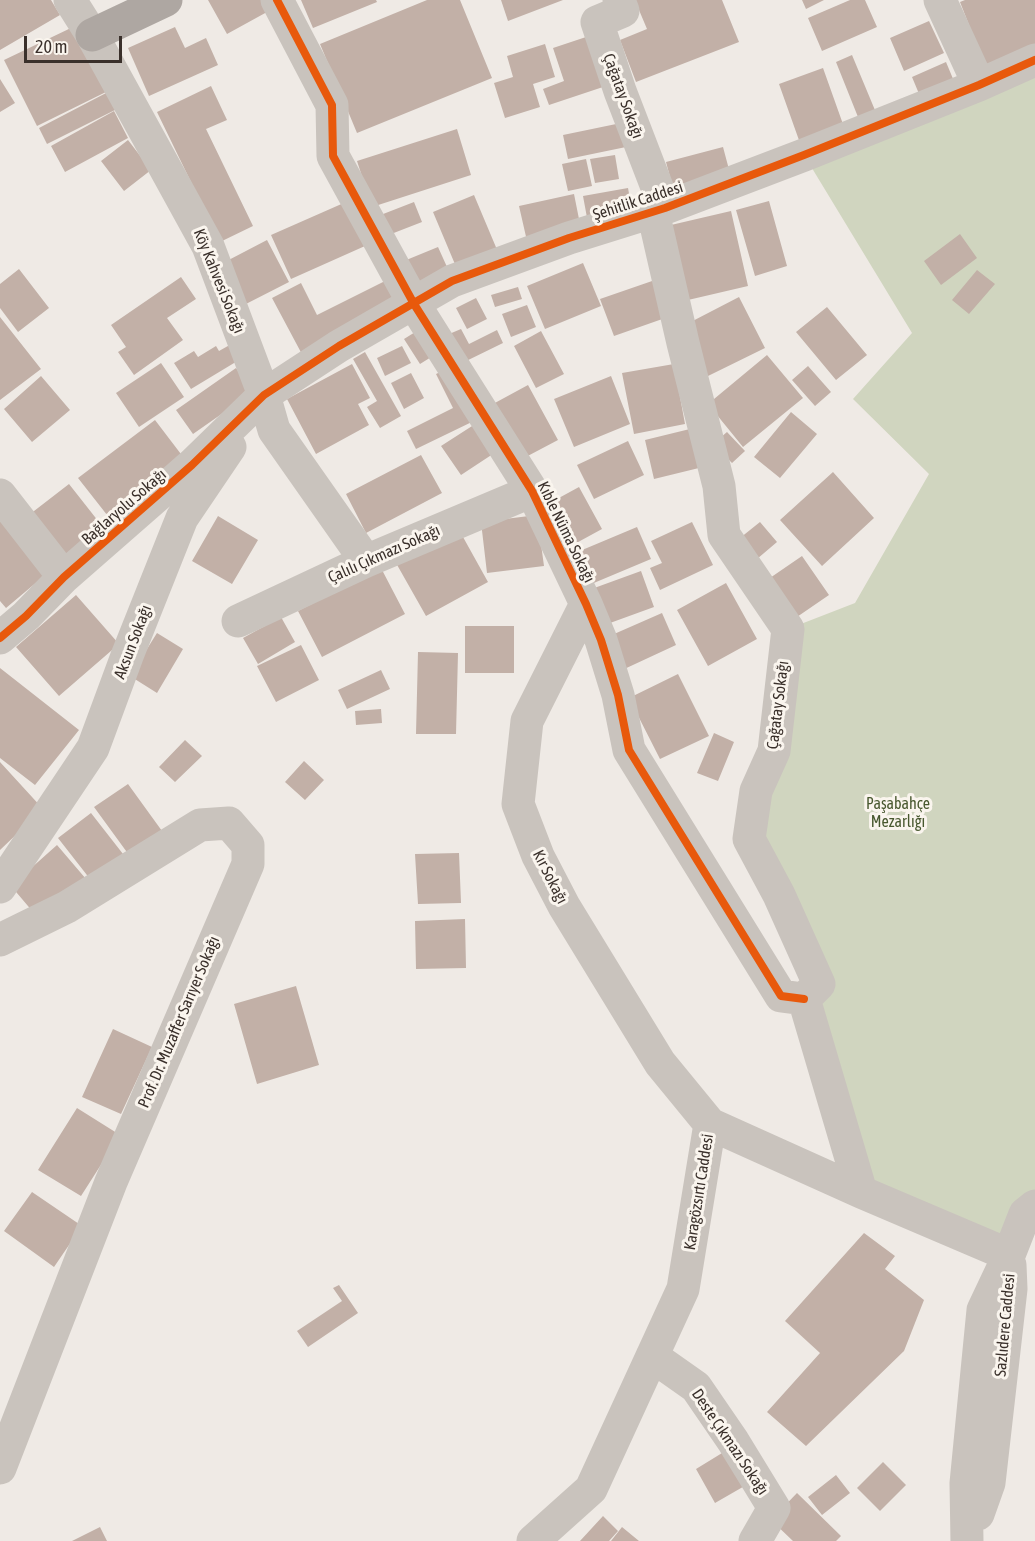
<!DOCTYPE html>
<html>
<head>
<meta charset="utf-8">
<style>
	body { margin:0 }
	#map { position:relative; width:1035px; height:1541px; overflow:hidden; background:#efeae5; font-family:"Asap Condensed",sans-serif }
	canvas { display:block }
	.scale { position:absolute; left:24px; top:36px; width:98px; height:27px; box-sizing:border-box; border:3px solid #3a302b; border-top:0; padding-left:8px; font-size:18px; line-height:21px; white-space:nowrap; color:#3a302b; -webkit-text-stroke:4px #faf5ee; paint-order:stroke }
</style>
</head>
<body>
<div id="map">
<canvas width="1035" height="1541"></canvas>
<div class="scale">20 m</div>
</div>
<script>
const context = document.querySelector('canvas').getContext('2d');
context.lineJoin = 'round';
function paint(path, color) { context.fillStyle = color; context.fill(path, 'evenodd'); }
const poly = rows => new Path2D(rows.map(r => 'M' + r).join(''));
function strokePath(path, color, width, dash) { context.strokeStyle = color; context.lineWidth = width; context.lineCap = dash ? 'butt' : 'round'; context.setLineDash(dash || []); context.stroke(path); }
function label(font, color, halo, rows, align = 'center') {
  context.font = font + ' "Asap Condensed",sans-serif'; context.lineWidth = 6; context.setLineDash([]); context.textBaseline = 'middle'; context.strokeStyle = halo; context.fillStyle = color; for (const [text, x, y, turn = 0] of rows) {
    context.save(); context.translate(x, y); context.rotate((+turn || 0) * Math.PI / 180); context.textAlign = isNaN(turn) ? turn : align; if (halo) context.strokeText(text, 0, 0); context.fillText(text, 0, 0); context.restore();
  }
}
const green = poly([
	[1035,58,1035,1206,1009,1255,861,1192,762,839,788,629,855,603,929,474,853,399,912,333,804,155]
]);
const building = poly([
	[0,0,51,0,60,15,0,50],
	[208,0,261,0,267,12,227,34],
	[301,0,376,0,377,2,313,28],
	[427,0,460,0,492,78,357,133,320,44],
	[501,0,563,0,508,21],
	[632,0,722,0,739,42,636,82,620,40,647,29,639,10,636,11],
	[802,0,824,0,806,9],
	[850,0,865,0,877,27,822,51,808,18],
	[965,0,1035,0,1035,52,987,71,960,2],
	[929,21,944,53,904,71,890,38],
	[73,27,108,91,37,126,4,60],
	[175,27,185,48,206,38,218,65,149,96,128,48],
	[589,36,606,86,549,105,543,89,564,81,553,48],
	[545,44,555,77,533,84,540,107,505,118,494,83,513,77,507,56],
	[852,55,877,115,860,122,836,62],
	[946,62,956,86,922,101,912,77],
	[823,68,844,127,800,143,779,84],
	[0,79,15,103,0,112],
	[211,86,227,120,206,129,253,226,220,242,157,112],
	[108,92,117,109,47,144,39,128],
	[114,111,128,138,65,172,51,146],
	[621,123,626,147,568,159,563,135],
	[457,129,471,175,372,207,357,161],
	[128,140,151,170,124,191,101,161],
	[723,147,731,177,674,192,666,162],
	[615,155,619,179,595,183,590,159],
	[586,159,592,186,568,191,562,164],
	[628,188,633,215,588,223,583,196],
	[574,194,581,229,527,241,519,206],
	[474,195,498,252,457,269,433,212],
	[769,201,787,266,755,276,736,210],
	[346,202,365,246,291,279,271,235],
	[414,202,422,222,386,236,378,216],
	[731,211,748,286,688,300,671,225],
	[960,234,977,258,941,285,924,261],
	[267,240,289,282,242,306,221,264],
	[438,247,452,278,412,295,399,263],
	[583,263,601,306,545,329,527,286],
	[19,269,49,308,18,332,0,308,0,284],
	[977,270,995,284,969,314,952,300],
	[181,277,196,299,167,318,183,340,134,375,118,352,126,347,111,325],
	[655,280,668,317,614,336,600,299],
	[385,281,399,309,304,358,272,298,301,283,317,315],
	[518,287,522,299,495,307,491,295],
	[739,297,765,348,708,376,683,326],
	[476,298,487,319,467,329,456,308],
	[527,305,536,327,511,337,502,314],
	[827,307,867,355,836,380,796,332],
	[0,317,41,369,0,400],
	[420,329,436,354,420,364,404,339],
	[461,329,469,344,497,330,503,343,456,366,442,337],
	[541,331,564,374,536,388,514,346],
	[235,342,244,357,191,389,174,363,194,351,198,357,216,346,219,351],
	[402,346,411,363,385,376,377,358],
	[365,352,401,416,380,428,367,407,377,401,353,359],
	[767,355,803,398,743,447,708,404],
	[161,363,184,397,139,427,116,393],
	[352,364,370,398,358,404,369,425,316,454,287,399],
	[674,364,685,424,634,434,622,373],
	[808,366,831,392,815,406,792,380],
	[451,367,478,419,416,449,407,431,453,408,436,374],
	[236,368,253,392,193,434,176,410],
	[411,373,424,398,404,409,391,383],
	[41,376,70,410,32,442,4,409],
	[611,376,630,424,574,447,554,399],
	[528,385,558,440,522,459,493,404],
	[791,412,817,434,780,478,754,457],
	[483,419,502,448,461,475,441,446],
	[155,420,187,462,111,520,78,478],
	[694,428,703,467,654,479,645,440],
	[727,432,745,451,732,463,713,444],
	[628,441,644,475,594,499,577,465],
	[421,455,442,493,366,533,346,494],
	[833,472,874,518,822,566,780,520],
	[69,484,106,531,62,566,25,518],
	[579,487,602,529,569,547,546,505],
	[0,513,50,571,6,608,0,601],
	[537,515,544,566,487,573,481,522],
	[218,516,258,540,232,584,192,561],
	[692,522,713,565,660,590,650,568,662,563,651,541],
	[760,522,777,542,757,559,740,538],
	[637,527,651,559,589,585,575,553],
	[458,528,488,582,426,616,396,563],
	[802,556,829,595,794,619,767,580],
	[381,568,405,614,322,657,298,611],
	[641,571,654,607,599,627,586,591],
	[726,583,757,639,708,666,677,610],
	[76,595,119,644,59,696,16,647],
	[662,613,676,645,620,671,605,638],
	[281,617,295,642,258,664,243,638],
	[465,626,514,626,514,673,465,673],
	[157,633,183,649,157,693,130,676],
	[301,645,319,680,276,702,257,666],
	[418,652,458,653,456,734,416,734],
	[0,668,79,730,35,785,0,758],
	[381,670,390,689,347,709,338,690],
	[678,674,709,736,660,759,629,698],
	[381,709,382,723,356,725,355,711],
	[714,733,734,742,718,781,697,773],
	[185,740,202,756,175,782,159,767],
	[304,761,324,780,305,800,285,782],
	[0,762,43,809,0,850],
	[128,784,162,831,129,855,94,807],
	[91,813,123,854,90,879,58,838],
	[57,845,86,879,39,919,11,886],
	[459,853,461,903,418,904,415,854],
	[465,919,466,968,416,969,415,921],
	[296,986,319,1065,257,1084,234,1004],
	[113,1029,152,1047,121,1114,82,1097],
	[77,1108,120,1135,81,1196,38,1170],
	[32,1192,82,1226,54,1267,4,1231],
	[864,1233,895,1256,885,1269,924,1300,904,1351,806,1446,767,1412,820,1353,785,1321],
	[339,1285,358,1313,308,1347,297,1331,342,1301,333,1288],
	[727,1450,748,1484,715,1503,696,1469],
	[883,1462,906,1485,880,1511,857,1488],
	[836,1475,850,1493,822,1515,808,1497],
	[797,1493,841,1536,836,1541,793,1541,771,1520],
	[603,1516,618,1531,609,1541,580,1541],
	[100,1527,107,1541,72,1541],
	[622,1527,639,1541,611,1541]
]);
const minor = poly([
	[70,0,92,35,208,246,264,395,274,430,366,561],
	[277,0,332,105,333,156,414,304,532,491,586,604,601,640,618,695,629,750,781,996,804,999],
	[619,0,623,11,597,22,620,91,665,208],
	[940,0,979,85],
	[653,212,683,343,719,486,724,535,788,629,774,751,756,791,749,839,779,895,819,984,804,999,861,1192],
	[0,495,64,577],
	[586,604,527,721,518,804,538,856,564,906,660,1063,710,1124],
	[238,621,366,561,532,491],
	[0,638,26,616,64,577,192,465,264,395,339,346,452,281,569,238,665,208,804,155,979,85,1035,60],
	[0,887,93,748,127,656,182,518,230,447],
	[0,940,67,907,200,825,229,823,248,845,248,864,111,1182,0,1468],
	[652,1356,696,1387,733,1441,774,1508,755,1541],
	[978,1514,989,1483,1011,1289,1010,1265],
	[533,1541,591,1489,683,1289,710,1124,861,1192,1009,1255],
	[967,1541,966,1483,983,1310,1009,1255,1025,1214,1035,1206]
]);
const major = poly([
	[92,35,166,0]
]);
const cycleway = poly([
	[277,0,332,105,333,156,414,304,532,491,586,604,601,640,618,695,629,750,781,996,804,999],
	[0,638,26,616,64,577,192,465,264,395,339,346,452,281,569,238,665,208,804,155,979,85,1035,60]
]);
const streetNames = [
	["Çağatay Sokağı",623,96,70],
	["Şehitlik Caddesi",638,201,-18],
	["Köy Kahvesi Sokağı",219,281,68],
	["Bağlaryolu Sokağı",124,507,-41],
	["Kıble Nüma Sokağı",566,532,64],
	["Çalılı Çıkmazı Sokağı",384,554,-24],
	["Aksun Sokağı",133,642,-69],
	["Çağatay Sokağı",778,705,-83],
	["Kır Sokağı",550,877,63],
	["Prof. Dr. Muzaffer Sarıyer Sokağı",179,1022,-67],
	["Karagözsırtı Caddesi",699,1192,-81],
	["Sazlıdere Caddesi",1005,1325,-85],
	["Deste Çıkmazı Sokağı",730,1442,56]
];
const parkNames = [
	["Paşabahçe",898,804],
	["Mezarlığı",898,822]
];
paint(green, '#d0d5bf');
paint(building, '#c2b0a7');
strokePath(minor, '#c9c3bd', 33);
strokePath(major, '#aea7a2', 33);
strokePath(cycleway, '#e8590c', 8);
label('16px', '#3a302b', '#faf5ee', streetNames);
label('16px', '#48582f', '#faf5ee', parkNames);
</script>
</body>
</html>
